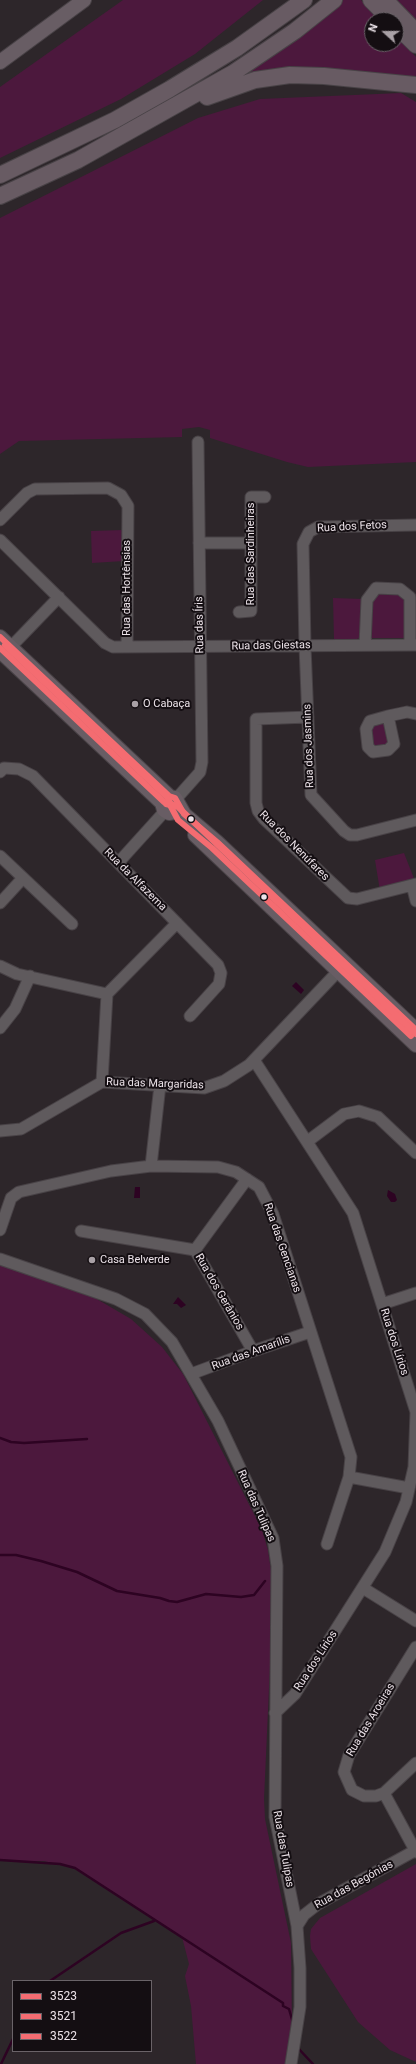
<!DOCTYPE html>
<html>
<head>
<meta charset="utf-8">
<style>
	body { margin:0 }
	#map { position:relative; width:416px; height:2064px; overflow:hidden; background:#2d262a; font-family:Roboto,sans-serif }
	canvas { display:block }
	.legend { position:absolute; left:12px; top:1980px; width:140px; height:72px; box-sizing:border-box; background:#140e12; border:1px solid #6a6368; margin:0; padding:5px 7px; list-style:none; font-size:12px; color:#ece3e9 }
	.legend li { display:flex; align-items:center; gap:8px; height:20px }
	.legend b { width:20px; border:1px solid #6a6368 }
	.north { position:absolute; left:364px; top:12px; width:40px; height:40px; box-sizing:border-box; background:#140e12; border:1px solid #6a6368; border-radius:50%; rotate:291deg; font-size:11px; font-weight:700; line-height:16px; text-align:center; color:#ece3e9 }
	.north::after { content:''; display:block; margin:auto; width:14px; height:18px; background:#a9a1a6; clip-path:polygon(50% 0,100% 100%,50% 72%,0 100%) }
</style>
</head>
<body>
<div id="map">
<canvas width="416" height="2064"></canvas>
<ul class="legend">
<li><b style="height:5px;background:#f46c71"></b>3523</li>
<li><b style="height:5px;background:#f46c71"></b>3521</li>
<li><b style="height:5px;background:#f46c71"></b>3522</li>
</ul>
<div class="north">N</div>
</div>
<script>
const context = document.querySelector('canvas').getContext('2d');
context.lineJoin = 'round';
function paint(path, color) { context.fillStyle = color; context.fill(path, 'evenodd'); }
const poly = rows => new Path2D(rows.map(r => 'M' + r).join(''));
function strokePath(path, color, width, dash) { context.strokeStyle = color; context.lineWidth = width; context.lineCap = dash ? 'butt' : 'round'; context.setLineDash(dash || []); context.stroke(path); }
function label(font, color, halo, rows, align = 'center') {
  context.font = font + ' Roboto,sans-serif'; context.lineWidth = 4; context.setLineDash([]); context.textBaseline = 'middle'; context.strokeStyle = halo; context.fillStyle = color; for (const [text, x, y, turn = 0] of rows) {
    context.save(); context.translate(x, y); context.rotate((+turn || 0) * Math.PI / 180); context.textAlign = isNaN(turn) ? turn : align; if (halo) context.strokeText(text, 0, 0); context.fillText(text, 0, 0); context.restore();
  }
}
const green = poly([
	[123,0,263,0,195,54,121,99,0,158,0,87],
	[342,0,361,0,380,20,372,20,372,44,396,44,396,36,416,57,416,82,245,75],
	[395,0,416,0,416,22],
	[401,93,416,102,416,462,308,467,287,462,210,438,210,430,199,427,182,429,182,437,19,441,0,454,0,218,198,118,260,99],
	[123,530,124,561,92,563,91,531],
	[379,593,397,594,406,601,406,638,370,638,371,603],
	[333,598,363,599,359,638,355,640,334,639],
	[383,719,392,741,386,748,370,746,372,722],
	[404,853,415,881,380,891,375,860],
	[0,1265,95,1298,131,1319,162,1347,183,1374,262,1530,268,1550,271,1571,270,1666,264,1799,265,1819,291,1943,292,2032,287,2064,196,2064,191,2006,185,1976,189,1964,182,1937,77,1869,44,1861,0,1861],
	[416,1864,416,2062,390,2050,358,2022,311,1949,310,1936,311,1929,320,1918]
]);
const water = poly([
	[296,982,304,990,301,994,292,986],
	[135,1187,140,1187,140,1198,134,1198],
	[388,1190,395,1194,397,1200,395,1202,391,1202,387,1196],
	[178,1297,186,1305,181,1308,177,1304,173,1304]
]);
const stream = poly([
	[0,1438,11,1442,24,1443,87,1439],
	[0,1555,16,1555,41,1561,77,1572,117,1591,160,1598,169,1601,177,1602,206,1594,241,1597,254,1595,265,1581],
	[0,1860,60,1864,75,1868,283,2003,283,2006,289,2009,293,2023],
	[50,1981,121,1933,154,1921],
	[297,2047,313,2064],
	[1,2064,13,2039]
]);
const minor = poly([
	[0,520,27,493,35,489,108,488,121,495,128,506,127,647],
	[416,525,318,527,309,532,303,544,305,646,311,795,344,831,350,835,357,835,416,820],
	[0,540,105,643,113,647,416,645],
	[199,543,251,543],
	[239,612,251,611,251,497,265,497],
	[365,645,367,600,376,588,400,589,410,597,410,645],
	[5,653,59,597],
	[388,716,394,744,388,750,373,752,368,747,366,729,370,721,388,716,407,712,416,714],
	[308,717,256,719,256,803,258,811,264,819,348,898,357,899,416,884],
	[0,772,4,768,19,769,33,776,218,965,221,973,219,984,190,1016],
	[176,799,200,772,202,762,198,442],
	[0,856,72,924],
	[118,863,165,811],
	[412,885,416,901],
	[0,903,23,878],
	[0,966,17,974,107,994],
	[0,1028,15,1009,30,976],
	[254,1060,353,1213,416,1412,414,1467,406,1502,385,1552,295,1694,275,1713],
	[102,1082,107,994,177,923],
	[0,1131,21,1129,102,1082,204,1088,224,1081,249,1065,344,965],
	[308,1141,344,1114,359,1111,378,1117,416,1153],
	[151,1166,160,1085],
	[0,1230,11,1198,19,1192,111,1171,151,1166,218,1167,236,1172,259,1187,273,1214,351,1457,349,1477,327,1544],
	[81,1231,195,1250,253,1351],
	[195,1250,247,1179],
	[0,1259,116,1299,145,1314,172,1342,218,1421,273,1538,277,1566,275,1817,297,1926,300,1968,300,2007,291,2064],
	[382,1304,416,1293],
	[191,1374,253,1351,310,1332],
	[349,1477,409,1488],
	[363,1588,416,1621],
	[416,1647,349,1755,344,1772,352,1790,364,1796,376,1796,384,1793,416,1763],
	[384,1793,416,1852],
	[297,1926,304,1915,318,1904,416,1850]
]);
const major = poly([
	[0,62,84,0],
	[0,637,169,796],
	[0,651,162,803],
	[179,805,175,812,169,813,164,810,162,803,167,797,175,798,184,814,217,842,416,1030],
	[195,835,416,1045]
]);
const highway = poly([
	[371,0,390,19],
	[385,0,416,32],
	[399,28,416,45],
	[207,97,255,80,290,75,324,76,416,85],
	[0,175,115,120,170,89,237,48,304,0],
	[0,196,78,160,233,73,295,31,334,0]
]);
const bus1 = poly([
	[0,637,169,796],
	[169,796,175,798,184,814,217,842,416,1030]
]);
const bus2 = poly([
	[0,648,164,802],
	[166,804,170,805,178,820,212,848,411,1036]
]);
const bus3 = poly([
	[5,645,167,797,171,804,178,807,416,1034]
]);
const markers = [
	[135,704,4,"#a9a1a6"],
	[191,819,3.5,"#ece3e9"],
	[264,897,3.5,"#ece3e9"],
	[92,1260,4,"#a9a1a6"]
];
const streetNames = [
	["Rua dos Fetos",352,527,-3],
	["Rua das Sardinheiras",251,554,-90],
	["Rua das Hortênsias",127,588,-90],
	["Rua das Íris",200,625,-91],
	["Rua das Giestas",271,646,-1],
	["Rua dos Jasmins",309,746,-92],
	["Rua dos Nenúfares",294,846,45],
	["Rua da Alfazema",135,880,45],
	["Rua das Margaridas",155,1084,2],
	["Rua das Gencianas",282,1248,71],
	["Rua dos Gerânios",219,1292,60],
	["Rua dos Lírios",394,1342,72],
	["Rua das Amarílis",251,1353,-20],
	["Rua das Tulipas",256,1506,66],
	["Rua dos Lírios",316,1661,-57],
	["Rua das Aroeiras",371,1720,-59],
	["Rua das Tulipas",283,1849,80],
	["Rua das Begónias",354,1885,-29]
];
const poiNames = [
	["O Cabaça",143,704],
	["Casa Belverde",100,1260]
];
paint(green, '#4c183d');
paint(water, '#2d0322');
strokePath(stream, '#2d0322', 2.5);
strokePath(minor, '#484246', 13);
strokePath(major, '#484246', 16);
strokePath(highway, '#484246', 18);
strokePath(minor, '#5f5a5d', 11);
strokePath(major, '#685d64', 14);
strokePath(highway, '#685b63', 16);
strokePath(bus1, '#f46c71', 6);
strokePath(bus2, '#f46c71', 6);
strokePath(bus3, '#f46c71', 6);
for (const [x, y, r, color] of markers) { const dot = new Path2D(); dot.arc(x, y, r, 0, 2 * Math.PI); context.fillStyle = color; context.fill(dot); strokePath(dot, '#140e12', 1.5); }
label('11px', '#ece3e9', '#140e12', streetNames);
label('11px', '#ece3e9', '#140e12', poiNames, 'left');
</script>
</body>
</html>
